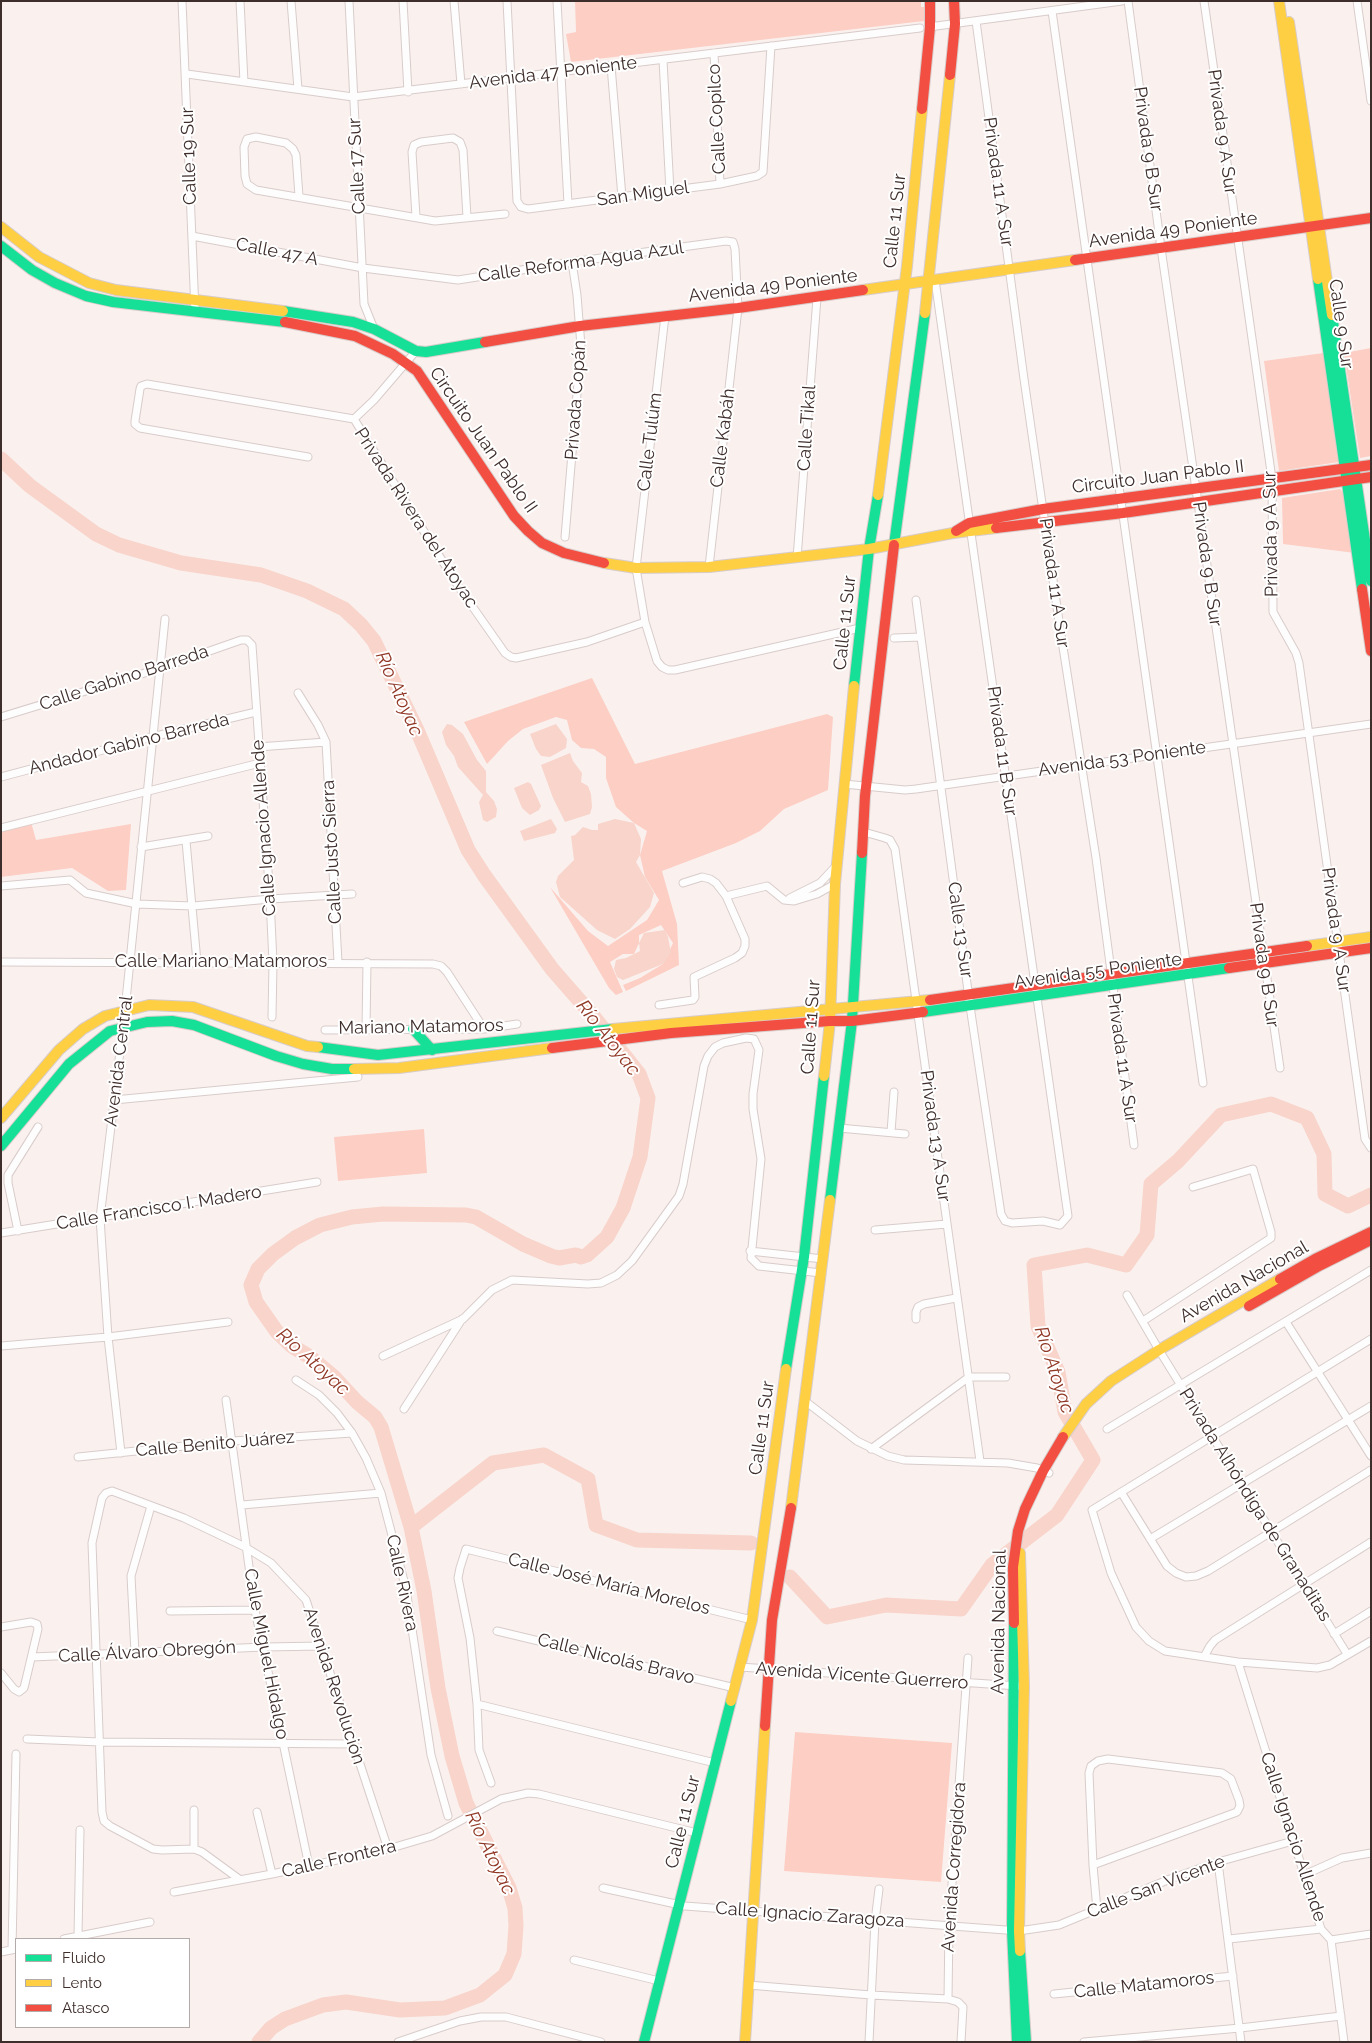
<!DOCTYPE html>
<html>
<head>
<meta charset="utf-8">
<style>
	body { margin:0 }
	#map { position:relative; width:1372px; height:2043px; overflow:hidden; background:#faf1ef; font-family:Raleway,sans-serif }
	canvas { display:block }
	.frame { position:absolute; inset:0; border:2px solid #3e2e2b; pointer-events:none }
	.legend { position:absolute; left:15px; top:1938px; width:175px; height:90px; box-sizing:border-box; background:#fff; border:1px solid #b2abaa; margin:0; padding:6px 9px; list-style:none; font-size:15px; color:#3e2e2b }
	.legend li { display:flex; align-items:center; gap:10px; height:25px }
	.legend b { width:25px; border:1px solid #b2abaa }
</style>
</head>
<body>
<div id="map">
<canvas width="1372" height="2043"></canvas>
<div class="frame"></div>
<ul class="legend">
<li><b style="height:6px;background:#16e098"></b>Fluido</li>
<li><b style="height:6px;background:#ffcf43"></b>Lento</li>
<li><b style="height:6px;background:#f24e42"></b>Atasco</li>
</ul>
</div>
<script>
const context = document.querySelector('canvas').getContext('2d');
context.lineJoin = 'round';
function paint(path, color) { context.fillStyle = color; context.fill(path, 'evenodd'); }
const poly = rows => new Path2D(rows.map(r => 'M' + r).join(''));
function strokePath(path, color, width, dash) { context.strokeStyle = color; context.lineWidth = width; context.lineCap = dash ? 'butt' : 'round'; context.setLineDash(dash || []); context.stroke(path); }
function label(font, color, halo, rows, align = 'center') {
  context.font = font + ' Raleway,sans-serif'; context.lineWidth = 4; context.setLineDash([]); context.textBaseline = 'middle'; context.strokeStyle = halo; context.fillStyle = color; for (const [text, x, y, turn = 0] of rows) {
    context.save(); context.translate(x, y); context.rotate((+turn || 0) * Math.PI / 180); context.textAlign = isNaN(turn) ? turn : align; if (halo) context.strokeText(text, 0, 0); context.fillText(text, 0, 0); context.restore();
  }
}
const green = poly([
	[575,1,921,1,921,7,927,7,926,17,924,21,571,62,566,34,576,32],
	[1371,348,1371,456,1360,458,1344,353],
	[1324,353,1339,462,1279,471,1264,361],
	[1340,489,1346,495,1355,553,1283,544,1282,498],
	[592,678,635,764,827,714,833,717,828,790,784,809,760,831,736,843,662,871,677,924,679,965,626,991,623,985,640,978,663,964,673,943,661,925,639,935,639,943,634,954,623,954,610,962,623,992,616,995,609,988,550,887,588,931,608,946,647,920,659,900,645,877,640,855,647,831,634,823,616,807,606,778,606,757,594,749,581,748,572,740,567,720,556,717,523,729,508,741,487,764,464,722],
	[31,822,36,840,131,824,126,890,108,891,72,868,1,877,1,830],
	[424,1129,427,1173,338,1181,334,1137],
	[795,1732,952,1743,941,1882,784,1871]
]);
const water = poly([
	[447,724,452,725,463,734,477,760,486,771,486,792,494,801,497,809,496,817,487,822,483,820,479,802,483,795,458,767,454,756,446,745,442,732],
	[556,724,567,739,566,748,550,757,541,756,536,749,530,734],
	[570,753,573,761,582,773,581,782,588,786,591,794,592,807,590,814,565,822,553,798,541,765],
	[528,782,531,784,541,806,539,810,530,815,522,808,514,788],
	[551,819,557,829,555,833,524,841,520,831],
	[615,819,634,823,641,839,640,855,636,862,654,893,650,907,630,929,615,939,597,930,560,897,556,882,558,876,574,860,571,836,575,835,583,827,592,830,598,830,598,824],
	[665,930,668,937,671,953,663,964,623,980,617,977,614,969,616,960,626,958,640,951,639,943,644,933]
]);
const river = poly([
	[1,459,30,486,96,534,119,545,181,563,261,575,307,591,344,609,361,625,374,641,387,668,417,730,468,850,484,875,552,969,593,1016,639,1074,648,1098,640,1157,623,1208,607,1237,587,1255,581,1257,576,1255,559,1258,551,1256,523,1244,476,1217,466,1215,383,1214,352,1217,320,1225,295,1238,273,1254,258,1269,251,1285,256,1302,277,1332,292,1346,310,1357,334,1377,357,1402,375,1417,381,1427,411,1527,424,1591,438,1688,452,1756,466,1803,509,1888,515,1908,516,1926,514,1954,505,1975,480,1995,445,2008,400,2010,346,2002,323,2005,285,2019,271,2028,259,2042],
	[411,1527,493,1463,544,1455,588,1479,596,1525,637,1540,751,1543],
	[790,1577,827,1617,886,1605,961,1609,992,1565,1057,1515,1093,1460,1065,1412,1058,1372,1038,1326,1034,1265,1087,1255,1126,1265,1147,1235,1151,1184,1178,1161,1221,1115,1271,1104,1307,1118,1324,1154,1325,1194,1348,1206,1371,1195]
]);
const street = poly([
	[182,1,195,311],
	[240,1,244,82],
	[291,1,298,89],
	[349,1,364,304,374,329],
	[403,1,408,92],
	[454,1,461,84],
	[507,1,517,201,521,207,528,209,720,184,757,176,763,172,771,46],
	[557,1,568,204],
	[1128,1,1161,248,1280,1068],
	[1204,1,1272,479,1273,612,1296,653,1299,663,1365,1139,1371,1148],
	[1357,1,1371,101],
	[1052,11,1203,1083],
	[976,21,1024,379,1060,628,1096,858,1134,1145],
	[929,27,1122,1],
	[714,53,720,184],
	[663,60,670,191],
	[611,66,622,197],
	[187,74,353,97,920,28],
	[299,196,296,155,293,149,286,143,256,137,247,139,244,147,245,176,247,184,256,190,435,221,505,214],
	[416,217,412,152,414,145,421,142,453,138,460,142,463,150,467,217],
	[192,236,363,268,458,280,572,262,726,241,733,242,735,249,738,308,709,567],
	[665,316,636,568,645,622,657,661,662,667,668,670,675,670,860,628],
	[354,419,374,400,416,351],
	[308,457,140,428,135,424,135,421,140,389,141,386,147,384,354,419,458,586,505,653,511,657,516,658,587,642,645,622],
	[565,537,581,346,577,295,572,262],
	[797,558,817,298],
	[916,600,970,1006,1001,1214,1005,1221,1012,1223,1043,1221,1060,1225,1068,1216,935,280],
	[894,638,920,637],
	[298,693,318,725,326,742,338,962],
	[1,717,161,668,241,640,247,640,252,645,270,899,273,962,272,1017],
	[258,747,326,742],
	[1,777,152,737,256,712],
	[844,784,905,790,916,789,1371,724],
	[1,828,260,763],
	[864,832,885,838,890,840,895,849,980,1461],
	[186,841,197,962],
	[141,847,208,836],
	[1,886,70,880,86,893,137,904,193,906,270,899,352,894],
	[726,896,767,886,784,900,794,901,817,894,835,884],
	[790,898,820,883,836,866],
	[1,962,433,964,441,966,447,972,484,1029],
	[659,1005,693,1000,695,997,694,977,735,958,742,953,745,946,745,939,726,896,716,883,710,879,702,877,683,883],
	[366,1029,367,962],
	[325,1030,484,1029,517,1024],
	[114,1100,358,1077],
	[839,1128,905,1134],
	[891,1132,894,1092],
	[875,1230,947,1224],
	[18,1231,8,1183,8,1175,38,1127],
	[1,1233,317,1182],
	[750,1251,823,1259],
	[1127,1295,1159,1350,1347,1654],
	[916,1319,916,1312,918,1307,924,1304,956,1298],
	[1143,1321,1271,1238,1271,1232,1253,1169,1193,1187],
	[1286,1322,1371,1456],
	[1371,1339,1092,1510,1111,1573,1136,1627,1149,1641,1165,1651,1238,1662,1317,1668,1330,1665,1371,1641],
	[1,1346,108,1337,228,1322],
	[383,1356,463,1319,492,1290,512,1280,588,1284,601,1283,617,1275,632,1261,679,1196,683,1184,704,1066,708,1056,715,1047,723,1043,746,1038,754,1039,759,1050,753,1094,753,1109,761,1159,751,1258,759,1266,821,1273],
	[296,1380,319,1395,337,1413,352,1433,366,1458,381,1493,406,1589,431,1755,448,1816],
	[226,1400,255,1610,309,1866],
	[805,1401,857,1441,888,1456,904,1460,1008,1463,1037,1468,1049,1473],
	[404,1409,462,1319],
	[1107,1429,1371,1270],
	[871,1449,969,1377,1006,1377],
	[121,1453,108,1337,100,1218,125,1010,165,619],
	[78,1457,233,1441,352,1433],
	[1121,1492,1167,1566,1176,1573,1186,1577,1196,1576,1208,1571,1371,1470],
	[242,1505,381,1493],
	[1150,1539,1371,1406],
	[170,1611,255,1610],
	[1,1627,31,1622,37,1624,38,1629,24,1688,19,1692,14,1689,1,1673],
	[497,1631,735,1688],
	[1334,1634,1371,1611],
	[135,1653,131,1576,151,1506],
	[1205,1655,1210,1646,1215,1640,1371,1542],
	[32,1657,264,1647,322,1646],
	[1238,1662,1321,1929,1331,1940,1344,2042],
	[740,1667,1018,1686],
	[477,1704,715,1763],
	[27,1739,100,1742,354,1744],
	[491,1783,479,1750,477,1704,470,1638,458,1578,460,1568,466,1549,752,1620],
	[194,1810,194,1849],
	[257,1812,272,1874],
	[1218,1862,1241,2042],
	[1093,1865,1237,1812,1240,1806,1239,1800,1231,1779,1222,1773,1108,1759,1098,1761,1091,1766,1089,1773,1093,1865,1097,1910],
	[1304,1875,1342,1858,1371,1853],
	[239,1879,202,1852,194,1849,162,1850,153,1849,110,1826,104,1821,102,1812,92,1543,102,1498,106,1493,112,1491,184,1518,245,1547,271,1563,306,1600,388,1849],
	[603,1888,685,1906,1019,1931,1059,1925,1170,1879,1218,1862,1293,1841],
	[174,1892,272,1874,388,1849,432,1836,501,1799,528,1793,539,1794,697,1833],
	[78,1936,80,1830],
	[64,1939,150,1922],
	[1229,1939,1321,1929],
	[1331,1940,1371,1934],
	[12,1950,16,1754],
	[1,1952,16,1949],
	[574,1960,659,1981],
	[748,1985,871,1995,948,1999,958,2002,963,2007,961,2042],
	[1054,1994,1233,1976],
	[948,1999,949,1926,968,1658],
	[398,2042,460,2021,481,2017,506,2017,601,2042],
	[869,2042,875,1921,879,1889],
	[1084,2042,1240,2028,1341,2016]
]);
const fast = poly([
	[1,246,32,270,55,283,86,296,113,302,285,322],
	[1318,279,1362,589],
	[283,311,353,322,374,329,416,351,426,352,485,342],
	[1332,315,1371,581],
	[894,545,925,313],
	[854,686,869,549,878,495],
	[923,1012,1229,968],
	[413,1029,432,1050],
	[318,1047,378,1055,613,1029],
	[1,1146,69,1064,110,1031,147,1022,172,1021,194,1025,276,1056,303,1064,332,1069,354,1069],
	[830,1200,852,1021,862,853],
	[786,1369,804,1257,824,1076],
	[1014,1623,1012,1930,1017,2042],
	[1020,1951,1026,2042],
	[644,2042,731,1701]
]);
const slow = poly([
	[1279,1,1318,279],
	[1289,22,1332,315],
	[1,227,39,257,89,283,116,290,283,311],
	[863,290,1075,260],
	[925,313,950,75],
	[878,495,907,266,922,109],
	[604,563,636,568,709,567,869,549,953,533,996,528],
	[1307,946,1371,937],
	[613,1029,930,1000],
	[354,1069,399,1068,552,1048],
	[824,1076,830,1021,835,884,854,686],
	[1,1118,59,1050,83,1029,105,1016,149,1005,193,1007,307,1046,318,1047],
	[1063,1437,1086,1404,1111,1381,1159,1350,1280,1279],
	[791,1508,830,1200],
	[1020,1553,1024,1686,1019,1931,1020,1951],
	[731,1701,752,1620,786,1369],
	[745,2042,765,1726]
]);
const jam = poly([
	[950,75,955,24,954,1],
	[922,109,930,27,930,1],
	[1075,260,1371,218],
	[285,322,355,336,393,354,417,371,514,516,528,531,542,543,564,553,604,563],
	[485,342,580,326,738,308,863,290],
	[996,528,1123,513,1371,477],
	[956,531,969,523,1043,509,1371,465],
	[1362,589,1371,651],
	[862,853,865,796,894,545],
	[1229,968,1371,948],
	[930,1000,1307,946],
	[552,1048,671,1033,830,1021,852,1021,923,1012],
	[1280,1279,1315,1259,1371,1232],
	[1249,1306,1319,1266,1371,1240],
	[1014,1623,1013,1567,1018,1531,1025,1509,1043,1471,1063,1437],
	[765,1726,772,1620,791,1508]
]);
const streetNames = [
	["Avenida 47 Poniente",553,73,-7],
	["Calle Copilco",717,119,-93],
	["Privada 9 A Sur",1222,132,82],
	["Privada 9 B Sur",1148,149,82],
	["Calle 19 Sur",189,156,-92],
	["Calle 17 Sur",357,166,-93],
	["Privada 11 A Sur",998,182,82],
	["San Miguel",643,194,-8],
	["Calle 11 Sur",895,221,-84],
	["Avenida 49 Poniente",1173,230,-8],
	["Calle 47 A",277,252,11],
	["Calle Reforma Agua Azul",581,262,-8],
	["Avenida 49 Poniente",773,286,-7],
	["Calle 9 Sur",1341,324,82],
	["Privada Copán",576,400,-86],
	["Calle Tikal",807,428,-86],
	["Calle Kabáh",723,438,-83],
	["Circuito Juan Pablo II",483,440,55],
	["Calle Tulúm",650,442,-83],
	["Circuito Juan Pablo II",1158,477,-7],
	["Privada Rivera del Atoyac",416,518,57],
	["Privada 9 A Sur",1271,534,-91],
	["Privada 9 B Sur",1207,564,82],
	["Privada 11 A Sur",1054,583,82],
	["Calle 11 Sur",845,623,-84],
	["Calle Gabino Barreda",124,678,-18],
	["Andador Gabino Barreda",129,744,-14],
	["Privada 11 B Sur",1002,751,82],
	["Avenida 53 Poniente",1122,759,-8],
	["Calle Ignacio Allende",264,828,-94],
	["Calle Justo Sierra",332,852,-93],
	["Calle 13 Sur",960,930,82],
	["Privada 9 A Sur",1336,930,82],
	["Calle Mariano Matamoros",221,962],
	["Privada 9 B Sur",1264,965,82],
	["Avenida 55 Poniente",1098,971,-8],
	["Mariano Matamoros",421,1027,-1],
	["Calle 11 Sur",811,1027,-86],
	["Privada 11 A Sur",1122,1058,82],
	["Avenida Central",119,1061,-83],
	["Privada 13 A Sur",935,1136,82],
	["Calle Francisco I. Madero",159,1208,-9],
	["Avenida Nacional",1244,1282,-30],
	["Calle 11 Sur",762,1428,-82],
	["Calle Benito Juárez",215,1444,-5],
	["Privada Alhóndiga de Granaditas",1255,1505,58],
	["Calle Rivera",402,1583,78],
	["Calle José María Morelos",609,1584,14],
	["Avenida Nacional",999,1622,-89],
	["Calle Álvaro Obregón",147,1652,-3],
	["Calle Miguel Hidalgo",266,1654,79],
	["Calle Nicolás Bravo",616,1659,14],
	["Avenida Vicente Guerrero",862,1676,4],
	["Avenida Revolución",334,1686,72],
	["Calle 11 Sur",683,1822,-76],
	["Calle Ignacio Allende",1293,1837,72],
	["Calle Frontera",339,1859,-13],
	["Avenida Corregidora",954,1867,-86],
	["Calle San Vicente",1156,1887,-21],
	["Calle Ignacio Zaragoza",810,1915,4],
	["Calle Matamoros",1144,1985,-6]
];
const waterNames = [
	["Río Atoyac",399,694,66],
	["Río Atoyac",608,1038,52],
	["Río Atoyac",313,1362,42],
	["Río Atoyac",1054,1370,72],
	["Río Atoyac",490,1853,64]
];
paint(green, '#fccec4');
paint(water, '#f8d4cb');
strokePath(river, '#f8d4cb', 15);
strokePath(street, '#d8ccca', 9);
strokePath(fast, '#d8ccca', 12);
strokePath(slow, '#d8ccca', 12);
strokePath(jam, '#d8ccca', 12);
strokePath(street, '#fefdfd', 7);
strokePath(fast, '#16e098', 10);
strokePath(slow, '#ffcf43', 10);
strokePath(jam, '#f24e42', 10);
label('18px', '#3e2e2b', '#fff', streetNames);
label('italic 19px', '#903725', '#fff', waterNames);
</script>
</body>
</html>
